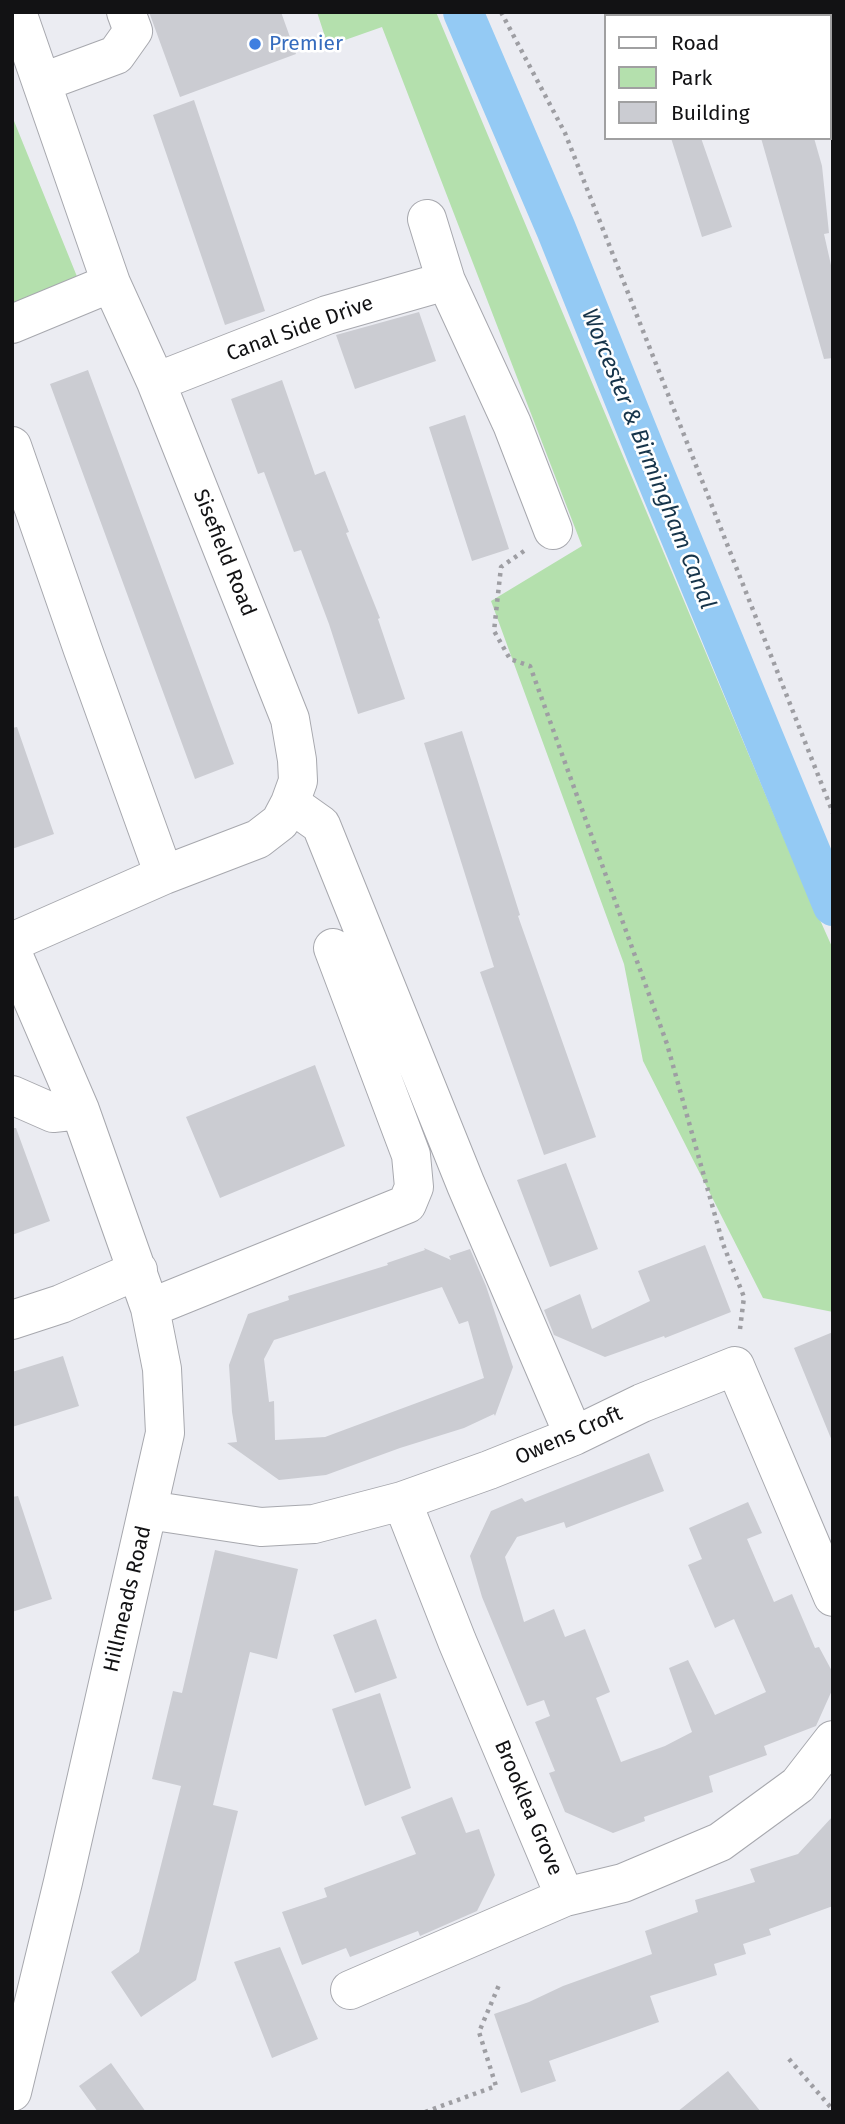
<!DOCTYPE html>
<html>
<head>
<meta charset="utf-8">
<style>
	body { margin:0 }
	#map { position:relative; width:845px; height:2124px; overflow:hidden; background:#ebecf2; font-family:"Fira Sans",sans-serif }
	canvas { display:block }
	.frame { position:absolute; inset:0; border:14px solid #121214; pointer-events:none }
	.legend { position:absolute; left:604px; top:14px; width:228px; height:126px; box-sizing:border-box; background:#fff; border:2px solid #a0a0a1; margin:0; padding:9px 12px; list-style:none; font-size:21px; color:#121214 }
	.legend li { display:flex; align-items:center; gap:14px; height:35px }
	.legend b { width:35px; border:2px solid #a0a0a1 }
</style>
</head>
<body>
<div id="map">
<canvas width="845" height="2124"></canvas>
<div class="frame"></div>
<ul class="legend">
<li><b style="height:9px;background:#fff"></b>Road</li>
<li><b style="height:19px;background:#b4e0ad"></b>Park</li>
<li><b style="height:19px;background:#cbccd2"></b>Building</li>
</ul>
</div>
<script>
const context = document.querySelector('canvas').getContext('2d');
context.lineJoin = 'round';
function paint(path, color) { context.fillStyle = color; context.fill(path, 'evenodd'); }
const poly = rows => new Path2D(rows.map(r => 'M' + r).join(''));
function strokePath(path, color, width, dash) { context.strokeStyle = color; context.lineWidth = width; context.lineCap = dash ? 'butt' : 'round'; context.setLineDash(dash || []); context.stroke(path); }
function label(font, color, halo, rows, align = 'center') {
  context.font = font + ' "Fira Sans",sans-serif'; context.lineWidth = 5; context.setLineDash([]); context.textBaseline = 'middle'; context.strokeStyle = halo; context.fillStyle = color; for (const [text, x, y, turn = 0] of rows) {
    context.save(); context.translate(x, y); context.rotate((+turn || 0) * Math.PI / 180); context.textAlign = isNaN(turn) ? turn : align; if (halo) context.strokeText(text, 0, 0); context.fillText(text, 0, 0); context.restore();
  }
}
const green = poly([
	[317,12,436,12,791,855,833,949,833,1312,763,1298,643,1061,624,964,491,601,582,546,382,27,328,46],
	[12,116,78,279,12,307]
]);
const canal = poly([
	[463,12,556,229,646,453,833,906]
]);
const building = poly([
	[149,12,281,12,296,54,180,97],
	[194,100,265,311,225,325,153,115],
	[671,138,701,138,732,227,702,237],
	[761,138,814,138,822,166,829,233,824,234,833,274,833,358,824,359],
	[419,312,436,361,355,389,336,335],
	[88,370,234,764,195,779,50,384],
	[282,380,315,475,325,471,349,532,346,533,380,618,378,619,405,699,358,714,329,624,301,550,294,552,264,472,258,474,231,399],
	[465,415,509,549,472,561,429,427],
	[17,727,54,834,12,849,12,728],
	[462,731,520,915,518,916,596,1137,544,1155,480,972,494,967,424,743],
	[315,1065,345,1146,220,1198,186,1117],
	[12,1128,16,1128,50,1221,12,1235],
	[566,1163,598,1249,550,1267,517,1180],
	[705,1245,731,1312,665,1338,664,1336,605,1357,554,1335,544,1310,580,1294,592,1329,650,1301,638,1271],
	[424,1248,451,1260,449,1256,470,1249,486,1286,513,1367,495,1416,494,1414,464,1428,400,1448,326,1475,279,1480,227,1443,237,1442,232,1412,229,1365,248,1314,289,1300,288,1296,388,1265,387,1263,425,1250],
	[442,1287,459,1324,468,1321,484,1378,325,1437,275,1440,274,1401,269,1402,264,1359,274,1340],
	[833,1332,833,1441,832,1441,794,1348],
	[63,1356,79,1406,12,1427,12,1372],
	[649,1453,664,1491,566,1528,564,1522,517,1537,505,1557,524,1622,554,1609,565,1637,585,1629,610,1692,596,1698,621,1762,665,1746,692,1732,669,1668,688,1660,715,1715,766,1692,734,1619,715,1628,688,1565,702,1559,689,1528,748,1502,762,1533,747,1539,774,1602,792,1594,815,1648,819,1647,833,1673,833,1688,816,1726,764,1746,767,1755,709,1776,713,1792,644,1817,645,1821,613,1833,565,1812,549,1773,555,1771,535,1722,550,1716,544,1700,527,1706,482,1597,470,1556,491,1511,522,1498,525,1502],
	[18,1496,52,1599,12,1612,12,1497],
	[215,1550,298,1569,277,1659,250,1652,213,1805,238,1811,196,1980,141,2017,111,1972,139,1952,181,1786,152,1779,173,1691,182,1693],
	[376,1619,397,1678,355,1693,333,1635],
	[380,1693,411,1788,365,1806,332,1709],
	[452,1797,466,1833,479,1829,495,1875,477,1911,420,1936,418,1931,350,1957,346,1948,302,1965,282,1912,327,1897,324,1888,416,1854,401,1817],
	[833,1816,833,1906,769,1929,771,1935,743,1944,746,1954,714,1964,717,1975,650,1996,659,2022,549,2061,556,2081,521,2093,494,2014,529,2002,563,1986,652,1954,645,1931,698,1912,695,1900,755,1882,750,1869,798,1854],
	[280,1947,318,2039,272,2058,234,1962],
	[111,2063,146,2112,98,2112,79,2086],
	[728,2071,761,2112,677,2112]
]);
const path = poly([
	[501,12,565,133,833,813],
	[524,551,501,567,494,631,510,659,530,666,667,1044,723,1244,744,1297,740,1329],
	[789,2059,833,2110],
	[425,2112,496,2086,479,2032,499,1985]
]);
const minor = poly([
	[43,82,116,55,133,31,126,12],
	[427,219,446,281],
	[12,324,111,283],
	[156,382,327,315,446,281,512,424,553,530],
	[12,446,83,650,164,875],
	[290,803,321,825,466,1185,574,1436],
	[12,942,164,875,258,839,280,822,290,803,298,781,297,760,290,719,156,382,111,283,17,12],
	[12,952,80,1110,150,1308,162,1369,165,1433,63,1882,12,2092],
	[12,1095,53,1113,80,1110],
	[150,1308,407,1204,414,1187,411,1155,333,948],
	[12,1320,61,1304,138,1270],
	[402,1501,457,1641,565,1897,623,1883,720,1842,798,1785,833,1740],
	[148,1510,261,1527,314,1524,402,1501,489,1470,574,1436,642,1403,735,1366,833,1597],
	[350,1990,565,1897]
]);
const markers = [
	[255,44,7,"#3f7fe0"]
];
const shopNames = [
	["Premier",269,44]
];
const streetNames = [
	["Canal Side Drive",300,329,-20],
	["Sisefield Road",224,553,68],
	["Owens Croft",569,1436,-24],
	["Hillmeads Road",128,1599,-77],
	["Brooklea Grove",528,1808,67]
];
const waterNames = [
	["Worcester & Birmingham Canal",648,459,68]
];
paint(green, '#b4e0ad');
strokePath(canal, '#94caf4', 40);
paint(building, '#cbccd2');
strokePath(minor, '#a7a8ae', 40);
strokePath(path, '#9e9ea3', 4.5, [3.5, 5]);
strokePath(minor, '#fff', 38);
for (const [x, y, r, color] of markers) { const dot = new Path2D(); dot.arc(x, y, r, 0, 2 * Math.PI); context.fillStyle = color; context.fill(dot); strokePath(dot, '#fff', 2.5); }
label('21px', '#366cbe', '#fff', shopNames, 'left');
label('21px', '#121214', '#fff', streetNames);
label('italic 23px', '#16344a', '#fff', waterNames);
</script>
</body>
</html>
